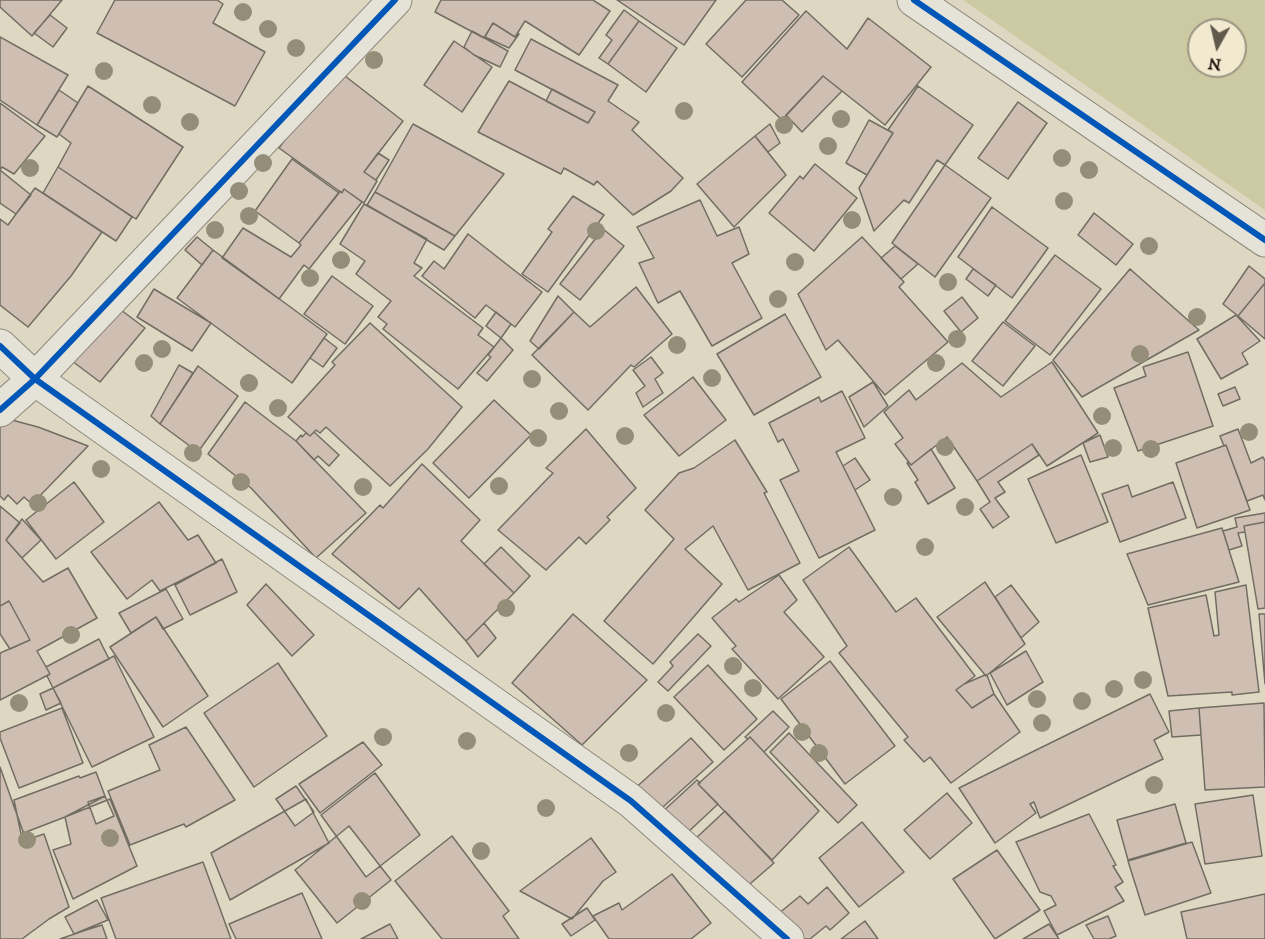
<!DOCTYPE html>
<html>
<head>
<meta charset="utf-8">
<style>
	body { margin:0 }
	#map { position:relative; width:1265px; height:939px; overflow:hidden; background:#ded8c3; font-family:"IM FELL DW Pica",serif }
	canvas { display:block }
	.north { position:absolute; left:1187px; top:18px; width:60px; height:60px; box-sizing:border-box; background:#f1ead0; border:2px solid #9d9582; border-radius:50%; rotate:188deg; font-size:16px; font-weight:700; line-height:24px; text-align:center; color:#20150d }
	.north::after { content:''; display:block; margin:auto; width:21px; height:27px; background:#62594d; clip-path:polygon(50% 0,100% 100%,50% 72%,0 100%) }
</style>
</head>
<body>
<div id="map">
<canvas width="1265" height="939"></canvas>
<div class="north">N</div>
</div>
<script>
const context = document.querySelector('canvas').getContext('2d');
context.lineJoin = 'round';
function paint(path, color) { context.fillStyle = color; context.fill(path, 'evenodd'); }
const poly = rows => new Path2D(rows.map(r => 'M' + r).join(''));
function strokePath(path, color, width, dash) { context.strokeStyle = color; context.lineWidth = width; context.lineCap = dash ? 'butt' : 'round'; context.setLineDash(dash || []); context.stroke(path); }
const green = poly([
	[963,0,1265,0,1265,210],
	[1199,30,1235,30,1235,66,1199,66]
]);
const building = poly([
	[0,0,62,0,32,36,0,7,0,0],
	[115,0,217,0,223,4,213,23,265,52,235,106,97,33,115,0],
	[441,0,593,0,610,11,579,55,525,21,515,37,493,23,484,38,435,12,441,0],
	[617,0,716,0,684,45,617,0],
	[746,0,782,0,799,15,742,77,706,44,746,0],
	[624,10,639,21,608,64,599,58,612,40,606,35,624,10],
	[806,11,847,49,868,18,931,67,885,125,823,76,782,120,742,82,806,11],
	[50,15,67,28,53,47,34,33,50,15],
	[639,21,677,48,646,92,608,64,639,21],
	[493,23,515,37,518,33,519,34,509,48,485,37,493,23],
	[472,31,508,51,500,67,474,55,464,47,472,31],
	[0,37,68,75,37,125,0,100,0,37],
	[531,39,618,85,608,101,639,122,632,130,683,178,671,191,633,215,597,181,594,185,564,168,561,174,478,132,509,81,588,123,595,112,515,70,531,39],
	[454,41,492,67,462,112,424,85,454,41],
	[345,76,403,121,364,172,377,181,364,203,344,189,342,193,279,148,295,126,345,76],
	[823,76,842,91,802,132,786,115,823,76],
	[88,86,183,147,136,219,58,167,71,143,59,134,88,86],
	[918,86,973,125,945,165,937,160,909,203,904,200,874,231,859,188,893,133,888,130,918,86],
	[552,89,595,112,588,123,546,101,552,89],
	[59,90,78,103,57,137,37,125,59,90],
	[1018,102,1047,123,1008,179,978,158,1018,102],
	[0,103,45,136,14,174,2,167,0,170,0,103],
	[869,120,893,133,867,175,846,163,869,120],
	[413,124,504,174,455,236,375,192,413,124],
	[770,124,780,143,768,152,755,136,770,124],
	[755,136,786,175,734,227,697,184,755,136],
	[378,153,389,160,376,180,364,172,378,153],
	[292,159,339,193,299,243,255,211,292,159],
	[815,164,857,198,814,251,769,213,800,176,803,179,815,164],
	[945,165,991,198,935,277,892,243,945,165],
	[58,167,132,217,116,241,43,193,58,167],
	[0,170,31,195,16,214,0,203,0,170],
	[35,188,102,232,71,276,28,327,0,305,0,219,8,225,35,188],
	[344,189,362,202,309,269,304,265,279,299,222,258,243,228,291,257,301,245,299,243,340,191,342,193,344,189],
	[375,192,432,223,455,236,444,250,367,205,375,192],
	[573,196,604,215,548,292,522,274,552,232,548,229,573,196],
	[700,200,717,236,739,227,749,254,732,263,762,318,712,346,680,291,658,303,639,263,654,258,637,227,700,200],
	[364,204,427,239,414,263,422,268,414,276,483,328,478,335,494,347,458,389,383,329,387,324,378,317,391,301,356,274,365,261,340,244,364,204],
	[992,207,1048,248,1012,298,958,257,992,207],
	[1094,213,1133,244,1116,265,1078,235,1094,213],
	[603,229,624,246,580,300,560,284,603,229],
	[468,234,542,292,515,327,486,305,475,318,422,276,434,261,444,269,468,234],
	[197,237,213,250,202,265,185,250,197,237],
	[862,237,904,282,899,287,948,342,885,395,838,340,826,350,798,294,862,237],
	[895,246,918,264,901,279,881,258,895,246],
	[213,250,327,334,292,383,177,298,213,250],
	[1055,255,1101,289,1050,355,1005,321,1055,255],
	[1249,266,1265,279,1265,283,1238,316,1223,304,1249,266],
	[973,269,996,285,988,296,966,279,973,269],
	[1130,269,1199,330,1082,397,1053,360,1130,269],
	[332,276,373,306,345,344,304,314,332,276],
	[1265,283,1265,339,1238,316,1265,283],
	[636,287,672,334,634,367,631,365,588,410,532,355,574,312,590,327,636,287],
	[154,289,211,323,192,351,137,317,154,289],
	[558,296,574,312,539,349,530,341,558,296],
	[962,297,978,318,961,332,944,311,962,297],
	[117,307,145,328,100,382,72,361,117,307],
	[496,312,511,324,501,338,486,326,496,312],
	[785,314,821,377,754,415,717,354,785,314],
	[1236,315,1260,341,1242,353,1248,364,1221,379,1197,339,1236,315],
	[1003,322,1035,346,1003,386,972,361,1003,322],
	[370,323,462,407,428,449,390,486,326,427,320,433,316,430,310,436,288,417,335,365,332,362,370,323],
	[324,338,337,348,323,367,310,358,324,338],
	[501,338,513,350,487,381,477,373,491,357,488,355,501,338],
	[1188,352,1213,426,1138,451,1114,388,1146,376,1143,367,1188,352],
	[651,357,663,373,655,379,663,393,643,407,636,393,645,386,633,370,651,357],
	[1052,362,1098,433,1047,466,1032,444,977,481,947,437,911,465,895,444,903,438,884,412,909,390,916,400,962,363,1001,397,1052,362],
	[179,365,193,373,160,424,151,416,179,365],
	[198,366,238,396,198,452,160,424,198,366],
	[693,377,726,420,679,456,644,415,693,377],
	[873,382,888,406,864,427,849,397,873,382],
	[1235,387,1240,399,1223,406,1218,394,1235,387],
	[842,391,865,438,836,452,875,530,819,558,780,480,799,471,783,439,778,442,769,423,819,397,821,402,842,391],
	[494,400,531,435,469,498,433,463,494,400],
	[245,402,296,441,366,513,316,558,251,488,208,454,245,402],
	[8,419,38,427,88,446,32,504,24,497,17,504,8,495,4,500,0,496,0,421,8,419],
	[586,429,636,488,607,517,610,520,586,544,579,537,546,570,498,530,553,473,546,468,586,429],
	[1238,429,1251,463,1263,457,1265,461,1265,500,1263,495,1247,501,1226,445,1224,446,1220,436,1238,429],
	[314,432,339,455,329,466,318,456,314,460,296,441,301,435,302,437,306,433,310,436,314,432],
	[1100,435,1108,457,1090,462,1083,443,1100,435],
	[735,440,767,492,764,493,800,563,748,590,713,526,685,549,722,584,653,664,604,621,674,539,645,510,679,473,694,468,735,440],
	[1032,444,1039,455,998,482,1005,492,995,498,1009,517,993,528,980,509,990,502,977,481,1032,444],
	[1226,445,1250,510,1197,528,1176,463,1226,445],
	[931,449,955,488,928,504,915,482,918,480,907,463,908,462,911,465,931,449],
	[1081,455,1108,522,1056,543,1028,479,1081,455],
	[855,458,870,480,855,490,843,466,855,458],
	[422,464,480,520,461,541,514,593,466,641,419,588,399,609,332,554,380,505,383,508,422,464],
	[74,482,104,522,56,559,26,520,74,482],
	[1173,482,1186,518,1120,542,1102,494,1128,485,1132,497,1173,482],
	[159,502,188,540,198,535,216,563,160,591,152,580,127,599,91,552,159,502],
	[0,506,20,523,6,540,43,582,68,568,97,618,37,651,50,674,0,700,0,653,30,640,9,601,0,606,0,506],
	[1265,513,1265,522,1244,526,1245,532,1238,533,1242,546,1229,550,1223,531,1237,527,1235,518,1265,513],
	[22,519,41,540,22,558,6,540,22,519],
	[1265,522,1265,608,1258,609,1244,526,1265,522],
	[1222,528,1239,582,1148,605,1127,554,1222,528],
	[501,547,530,576,514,593,484,564,501,547],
	[849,547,896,612,916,598,975,676,956,690,972,708,994,694,1020,732,951,783,930,757,924,762,904,740,908,737,839,653,847,646,803,580,849,547],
	[222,559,237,592,190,615,175,585,222,559],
	[779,575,797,600,784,612,824,657,778,699,732,649,736,646,712,618,736,599,739,602,779,575],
	[985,582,1025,644,986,676,937,617,985,582],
	[266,584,314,635,292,656,247,605,266,584],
	[1011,585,1039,622,1021,638,995,597,1011,585],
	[1246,585,1259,692,1232,695,1232,692,1168,696,1148,608,1206,595,1214,636,1219,635,1215,592,1246,585],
	[166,589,183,619,163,629,156,617,131,633,119,613,166,589],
	[9,601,30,640,10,649,0,634,0,606,9,601],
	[573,614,647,680,582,745,512,683,573,614],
	[1259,614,1265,614,1265,684,1259,614],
	[156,617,208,696,163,727,110,647,156,617],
	[484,623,496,638,478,657,466,641,484,623],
	[698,634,711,646,668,691,658,682,673,666,670,662,698,634],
	[99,639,109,659,53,688,47,676,50,674,46,667,99,639],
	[1026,651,1043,682,1007,705,990,673,1026,651],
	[114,656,154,737,92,767,53,688,114,656],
	[830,661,895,746,845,784,781,699,830,661],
	[278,663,327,736,254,787,204,713,278,663],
	[708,665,757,719,724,750,674,697,708,665],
	[985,675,987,675,994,694,972,708,956,690,964,684,985,675],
	[53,688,61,703,46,710,40,694,53,688],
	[1150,694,1169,732,1154,740,1163,759,1040,818,1034,802,1030,804,1036,813,995,843,959,788,1150,694],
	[1264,703,1265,787,1205,790,1199,708,1264,703],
	[62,708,83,763,19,788,0,738,0,732,62,708],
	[1199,708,1201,735,1172,737,1169,711,1199,708],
	[773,711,789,727,764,752,750,737,748,739,745,737,773,711],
	[186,727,235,800,186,827,184,824,130,845,108,791,160,770,149,745,186,727],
	[789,733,857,805,838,823,770,752,789,733],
	[750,737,819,811,772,860,698,784,750,737],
	[691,738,713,762,654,815,632,791,691,738],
	[363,742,382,765,320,813,299,784,363,742],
	[0,767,26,840,44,834,69,907,49,919,22,939,0,939,0,767],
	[96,772,105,796,65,817,21,834,14,800,79,776,80,778,96,772],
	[375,773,420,835,366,877,321,815,375,773],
	[697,780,700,783,698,784,718,804,686,834,660,814,697,780],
	[296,786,314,812,295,826,276,799,296,786],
	[947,793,972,823,930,859,904,830,947,793],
	[1253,795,1262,856,1205,864,1195,804,1253,795],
	[105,796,114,816,96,824,88,802,105,796],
	[110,799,137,866,73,899,53,850,71,844,65,817,110,799],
	[306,799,329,843,230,900,211,853,306,799],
	[1175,804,1186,843,1128,860,1117,820,1175,804],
	[725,811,774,863,743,890,694,840,725,811],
	[1089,814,1116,865,1113,866,1123,882,1115,887,1124,901,1057,935,1044,911,1056,905,1051,896,1040,892,1016,842,1089,814],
	[862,822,904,872,859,907,819,858,862,822],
	[349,826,391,880,337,923,295,870,349,826],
	[452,836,509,911,503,916,519,939,442,939,395,881,452,836],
	[591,838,616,872,603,881,572,919,520,891,591,838],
	[1192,842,1211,893,1145,915,1128,861,1192,842],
	[997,850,1040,910,995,939,953,879,997,850],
	[203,862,231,939,116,939,101,898,203,862],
	[672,874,711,923,691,939,609,939,593,916,619,903,622,910,672,874],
	[827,887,849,913,830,930,826,926,810,939,799,939,778,914,800,896,808,904,827,887],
	[302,893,322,939,236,939,229,924,302,893],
	[1265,894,1265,939,1187,939,1181,912,1265,894],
	[97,900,108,920,74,934,65,917,97,900],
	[587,908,595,920,571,936,562,924,587,908],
	[1108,916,1116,936,1109,939,1094,939,1086,925,1108,916],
	[865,921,878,939,841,939,865,921],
	[390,924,398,939,361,939,390,924],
	[1049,924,1059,939,1023,939,1049,924],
	[102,925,107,939,60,939,86,930,102,925]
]);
const street = poly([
	[914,0,1265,240],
	[0,346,35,379,631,801,787,939],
	[0,410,35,379,395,0]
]);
const cycleway = poly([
	[914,0,1265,240],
	[0,346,35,379,631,801,787,939],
	[0,410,35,379,395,0]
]);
const trees = [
	[243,12],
	[268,29],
	[296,48],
	[374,60],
	[104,71],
	[152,105],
	[684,111],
	[841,119],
	[190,122],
	[784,125],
	[828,146],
	[1062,158],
	[263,163],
	[30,168],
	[1089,170],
	[239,191],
	[1064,201],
	[249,216],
	[852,220],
	[215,230],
	[596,231],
	[1149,246],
	[341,260],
	[795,262],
	[310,278],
	[948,282],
	[778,299],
	[1197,317],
	[957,339],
	[677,345],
	[162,349],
	[1140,354],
	[144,363],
	[936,363],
	[712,378],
	[532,379],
	[249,383],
	[278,408],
	[559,411],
	[1102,416],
	[1249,432],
	[625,436],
	[538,438],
	[945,447],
	[1113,448],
	[1151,449],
	[193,453],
	[101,469],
	[241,482],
	[499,486],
	[363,487],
	[893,497],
	[38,503],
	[965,507],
	[925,547],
	[506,608],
	[71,635],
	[733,666],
	[1143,680],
	[753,688],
	[1114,689],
	[1037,699],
	[1082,701],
	[19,703],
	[666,713],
	[1042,723],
	[802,732],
	[383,737],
	[467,741],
	[629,753],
	[819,753],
	[1154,785],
	[546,808],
	[110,838],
	[27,840],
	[481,851],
	[362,901]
];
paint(green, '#cccaa3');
paint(building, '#cfbfb3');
strokePath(building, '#726d62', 1.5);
strokePath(street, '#8d887b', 35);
strokePath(street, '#e5e2d7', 33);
strokePath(cycleway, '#0057b8', 6);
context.fillStyle = '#948d77';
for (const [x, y] of trees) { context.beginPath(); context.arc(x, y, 9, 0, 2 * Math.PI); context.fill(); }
</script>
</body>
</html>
